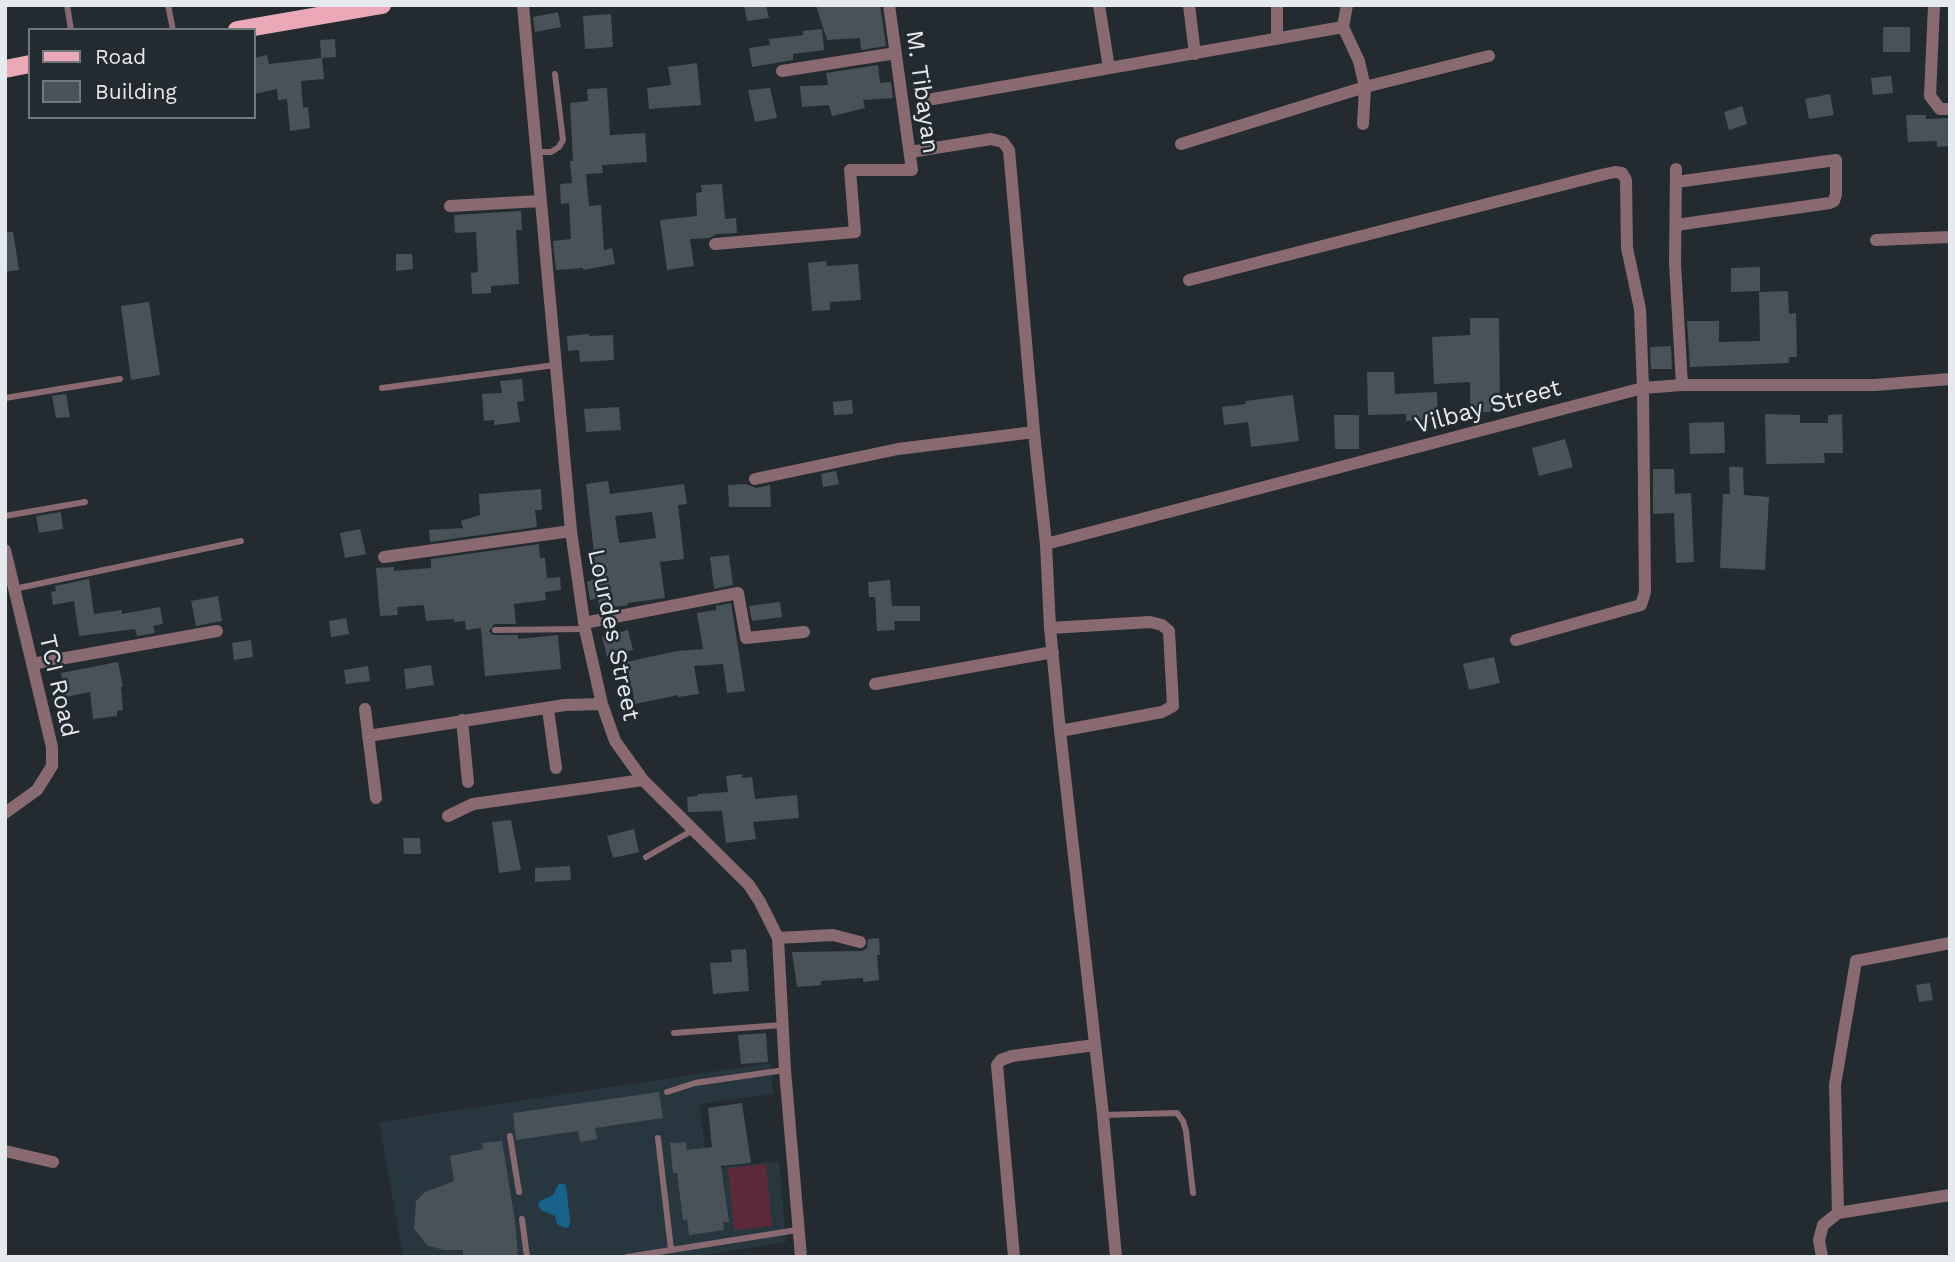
<!DOCTYPE html>
<html>
<head>
<meta charset="utf-8">
<style>
	body { margin:0 }
	#map { position:relative; width:1955px; height:1262px; overflow:hidden; background:#232b31; font-family:"Work Sans",sans-serif }
	canvas { display:block }
	.frame { position:absolute; inset:0; border:7px solid #e4eaee; pointer-events:none }
	.legend { position:absolute; left:28px; top:28px; width:228px; height:91px; box-sizing:border-box; background:#232b31; border:2px solid #70777d; margin:0; padding:9px 12px; list-style:none; font-size:21px; color:#e4eaee }
	.legend li { display:flex; align-items:center; gap:14px; height:35px }
	.legend b { width:35px; border:2px solid #70777d }
</style>
</head>
<body>
<div id="map">
<canvas width="1955" height="1262"></canvas>
<div class="frame"></div>
<ul class="legend">
<li><b style="height:9px;background:#eba9b8"></b>Road</li>
<li><b style="height:19px;background:#485258"></b>Building</li>
</ul>
</div>
<script>
const context = document.querySelector('canvas').getContext('2d');
context.lineJoin = 'round';
function paint(path, color) { context.fillStyle = color; context.fill(path, 'evenodd'); }
const poly = rows => new Path2D(rows.map(r => 'M' + r).join(''));
function strokePath(path, color, width, dash) { context.strokeStyle = color; context.lineWidth = width; context.lineCap = dash ? 'butt' : 'round'; context.setLineDash(dash || []); context.stroke(path); }
function label(font, color, halo, rows, align = 'center') {
  context.font = font + ' "Work Sans",sans-serif'; context.lineWidth = 5; context.setLineDash([]); context.textBaseline = 'middle'; context.strokeStyle = halo; context.fillStyle = color; for (const [text, x, y, turn = 0] of rows) {
    context.save(); context.translate(x, y); context.rotate((+turn || 0) * Math.PI / 180); context.textAlign = isNaN(turn) ? turn : align; if (halo) context.strokeText(text, 0, 0); context.fillText(text, 0, 0); context.restore();
  }
}
const built = poly([
	[771,1063,773,1094,699,1104,708,1169,779,1161,786,1242,691,1257,403,1257,379,1122]
]);
const green = poly([
	[766,1164,772,1226,734,1230,728,1168]
]);
const water = poly([
	[559,1183,566,1185,570,1221,569,1227,565,1228,557,1224,555,1216,541,1210,538,1205,540,1201,553,1195]
]);
const building = poly([
	[744,5,766,5,769,18,747,21],
	[816,5,880,5,886,46,861,50,860,38,827,40],
	[558,12,561,27,535,32,533,17],
	[611,14,613,47,585,49,583,16],
	[1883,27,1910,27,1910,52,1883,52],
	[822,29,824,50,793,54,793,60,752,67,749,48,770,45,769,39,803,35,803,31],
	[335,39,336,57,321,58,320,40],
	[267,55,269,64,322,58,324,79,301,81,303,108,308,107,310,128,290,131,287,99,278,100,277,89,254,94,254,58],
	[697,63,701,105,649,109,647,88,671,85,668,67],
	[878,65,880,83,891,82,893,98,863,100,865,108,832,116,829,105,802,107,800,86,828,85,826,73],
	[1891,76,1893,93,1873,95,1871,78],
	[607,88,610,135,645,133,647,162,602,165,603,173,586,174,589,206,601,205,604,250,612,248,615,264,583,270,583,268,556,270,553,241,571,239,569,203,561,204,560,184,572,183,570,161,573,161,570,103,588,101,587,89],
	[770,88,777,118,755,122,748,90],
	[1830,94,1834,115,1809,119,1805,99],
	[1742,106,1747,124,1729,130,1724,112],
	[1906,115,1926,115,1926,119,1950,118,1950,146,1937,147,1937,141,1908,142],
	[722,184,725,219,736,218,737,233,717,234,709,238,690,239,694,266,667,270,660,220,697,216,696,193,702,192,701,185],
	[521,211,522,230,516,230,519,284,491,286,491,293,472,294,471,273,478,272,476,232,455,233,454,215],
	[5,232,13,232,19,270,5,272],
	[396,254,412,254,413,269,396,271],
	[826,261,827,266,858,264,861,300,830,302,830,310,812,311,808,263],
	[1760,267,1760,291,1731,292,1731,268],
	[1788,291,1789,314,1796,313,1797,357,1789,357,1789,363,1690,367,1687,321,1719,321,1719,342,1760,341,1759,292],
	[149,302,160,375,131,380,121,306],
	[1470,318,1499,318,1500,412,1470,412,1470,382,1434,384,1432,337,1470,335],
	[589,334,589,336,613,335,614,360,580,362,579,350,568,351,567,336],
	[1671,346,1672,369,1651,369,1650,347],
	[1367,372,1394,372,1395,394,1437,392,1438,420,1406,421,1406,414,1368,415],
	[522,379,524,401,517,402,520,422,494,425,494,420,484,421,482,394,502,393,500,381],
	[66,394,70,417,56,418,52,396],
	[1293,395,1299,441,1251,447,1248,422,1224,425,1222,407,1246,404,1245,401],
	[852,400,853,414,834,415,833,402],
	[619,407,621,430,586,432,584,409],
	[1765,414,1800,415,1800,423,1828,423,1828,415,1842,414,1843,453,1824,453,1825,463,1766,464],
	[1334,415,1359,415,1359,449,1335,449],
	[1724,422,1725,453,1690,454,1689,423],
	[1565,439,1573,467,1539,476,1532,448],
	[1729,467,1743,467,1744,495,1769,497,1765,570,1720,568,1723,494,1730,494],
	[1653,469,1674,469,1675,494,1691,493,1694,562,1676,563,1674,513,1653,514],
	[836,471,839,484,823,487,821,474],
	[608,481,610,494,684,484,687,504,678,505,684,559,660,562,665,598,628,603,628,605,599,609,598,598,590,600,587,582,597,578,586,484],
	[652,512,656,538,619,543,615,516],
	[746,484,756,488,770,485,771,507,729,507,728,485],
	[541,489,542,510,535,510,537,527,430,542,429,530,463,528,461,521,480,515,479,494],
	[61,512,63,529,39,533,36,516],
	[360,529,366,554,345,558,340,533],
	[539,544,540,558,545,558,547,578,560,577,561,590,545,592,546,600,514,604,516,624,494,624,489,631,493,635,518,635,518,639,558,635,561,669,485,676,481,628,466,630,465,621,454,622,454,619,426,621,424,605,397,607,398,615,380,616,376,568,394,567,394,571,431,568,431,559],
	[729,555,733,585,714,589,710,557],
	[89,579,94,614,122,610,122,614,160,607,163,624,153,626,155,633,137,636,135,629,79,636,74,601,53,605,51,592,56,591,55,586],
	[890,580,892,606,920,606,920,621,894,621,895,630,877,631,875,597,869,597,868,582],
	[218,596,222,621,196,626,191,601],
	[780,602,782,617,752,621,749,606],
	[731,603,745,691,727,693,723,664,694,666,699,694,678,697,678,695,635,704,626,662,677,651,703,649,697,613,716,610,716,606],
	[346,618,349,634,331,637,329,621],
	[628,630,633,650,607,657,602,637],
	[251,640,253,657,234,660,232,643],
	[1494,657,1500,683,1469,690,1463,664],
	[118,662,123,687,121,687,123,710,117,711,117,716,93,719,90,692,66,697,61,673],
	[431,665,434,685,406,689,404,669],
	[368,666,370,681,346,684,344,670],
	[742,774,742,778,752,777,755,799,797,795,799,818,753,822,756,839,726,843,722,811,688,812,687,797,698,796,697,794,728,792,726,776],
	[511,820,521,870,499,873,492,822],
	[634,829,639,852,613,858,607,836],
	[403,838,420,838,421,854,404,854],
	[570,866,571,880,535,882,535,868],
	[879,938,880,955,877,955,879,980,863,982,863,978,821,981,821,985,797,987,792,952,862,951,867,948,868,939],
	[746,949,749,991,713,994,710,963,732,962,731,950],
	[1930,983,1933,1000,1919,1002,1916,985],
	[766,1033,768,1062,741,1064,738,1035],
	[659,1092,663,1118,595,1128,597,1139,580,1142,578,1131,516,1140,513,1113],
	[742,1103,751,1163,721,1166,729,1222,723,1222,724,1230,689,1235,687,1220,683,1220,677,1173,673,1173,670,1143,686,1142,687,1150,712,1147,708,1108],
	[502,1141,515,1221,518,1257,463,1257,463,1250,445,1250,428,1246,414,1229,416,1201,425,1192,454,1181,450,1156,483,1149,482,1143]
]);
const lane = poly([
	[67,5,71,30],
	[168,5,173,30],
	[536,152,551,152,559,147,563,140,555,74],
	[382,388,555,365],
	[5,398,120,379],
	[5,516,85,502],
	[14,589,241,541],
	[495,630,584,629],
	[646,857,693,830],
	[674,1033,782,1025],
	[667,1092,695,1083,785,1070],
	[1103,1115,1177,1113,1183,1121,1186,1131,1193,1193],
	[510,1136,519,1192],
	[658,1138,671,1249],
	[522,1219,527,1257],
	[627,1257,797,1230]
]);
const street = poly([
	[523,5,571,531,585,629,602,704,615,741,643,780,749,885,760,902,778,938,785,1070,801,1257],
	[1099,5,1109,68],
	[1189,5,1195,54],
	[1347,5,1343,27,1359,61,1365,87,1363,124],
	[1934,5,1930,96,1940,109,1950,109],
	[1277,39,1277,5],
	[782,71,896,53],
	[933,99,1343,27],
	[1181,144,1365,87,1489,56],
	[910,152,991,139,1003,142,1009,150,1034,432,1046,544,1050,628,1060,731,1103,1115,1116,1257],
	[1676,169,1675,263,1682,385],
	[450,206,540,201],
	[1676,225,1830,203,1834,201,1836,194,1836,160,1676,182],
	[1876,240,1950,237],
	[715,244,855,232,850,170,912,170,889,5],
	[1189,280,1601,175,1615,172,1622,173,1626,180,1627,248,1640,309,1643,388,1645,592,1641,605,1516,640],
	[755,479,898,449,1034,432],
	[1046,544,1643,388,1682,385,1875,385,1950,379],
	[5,550,52,747,52,766,37,790,5,813],
	[384,557,571,531],
	[584,623,738,593,746,638,804,632],
	[1050,628,1150,622,1162,625,1169,631,1173,706,1162,712,1060,731],
	[32,664,217,631],
	[875,684,1053,652],
	[365,709,376,798],
	[548,709,556,768],
	[462,720,468,782],
	[368,736,565,705,602,704],
	[448,816,473,804,643,780],
	[778,938,833,935,860,942],
	[5,1151,53,1162],
	[1838,1213,1950,1195],
	[1014,1257,997,1065,1001,1060,1012,1056,1095,1045],
	[1822,1257,1819,1240,1823,1225,1838,1213,1835,1085,1856,961,1950,943]
]);
const primary = poly([
	[237,30,382,5],
	[5,69,30,64]
]);
const streetNames = [
	["M. Tibayan",922,92,82],
	["Vilbay Street",1488,407,-15],
	["Lourdes Street",613,635,78],
	["TCI Road",58,686,77]
];
paint(built, '#283640');
paint(green, '#5c2938');
paint(water, '#186188');
paint(building, '#485258');
strokePath(lane, '#8a6a71', 6);
strokePath(street, '#8a6a71', 12);
strokePath(primary, '#eba9b8', 18);
label('24px', '#e4eaee', '#232b31', streetNames);
</script>
</body>
</html>
